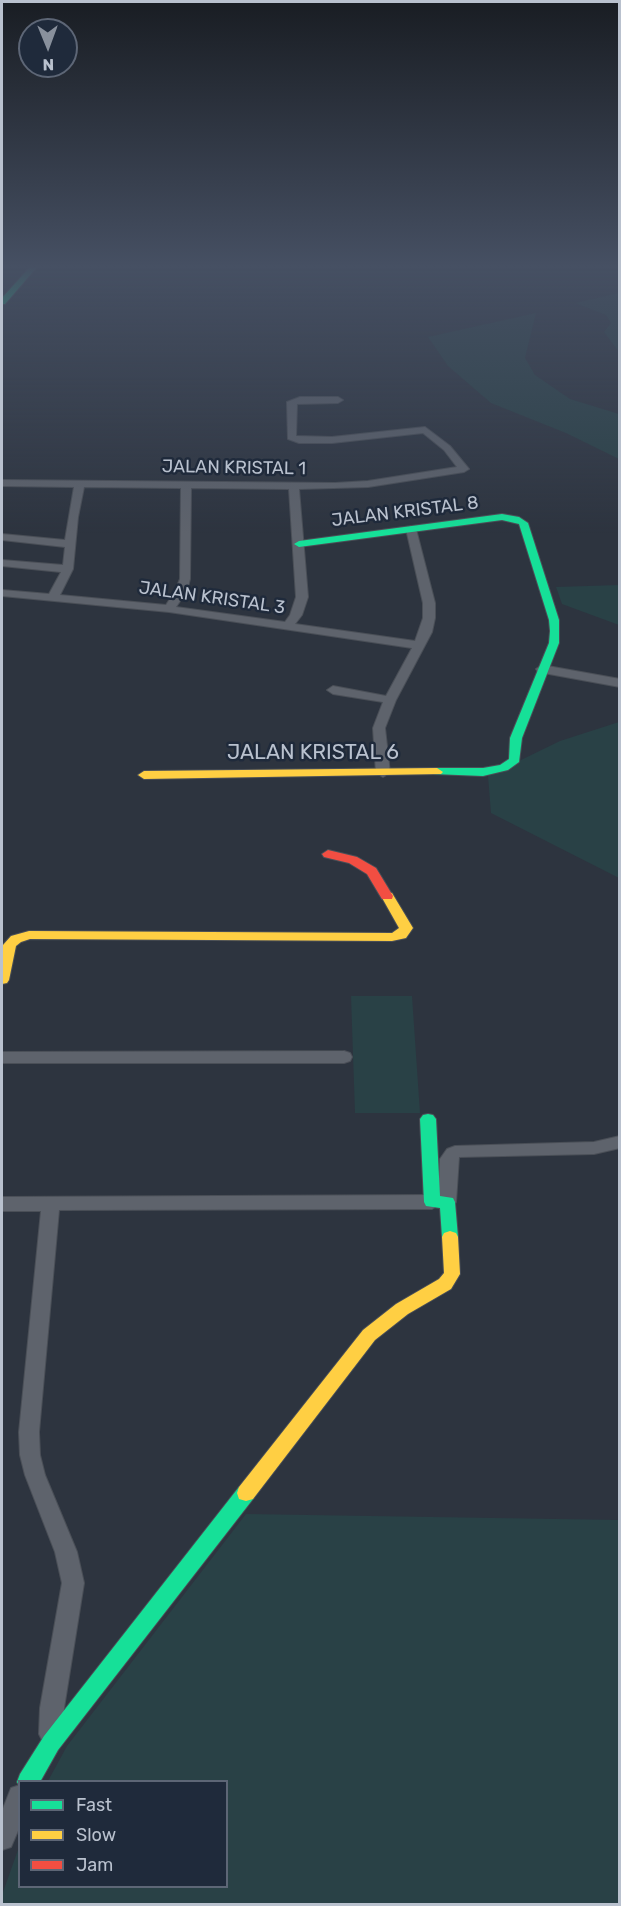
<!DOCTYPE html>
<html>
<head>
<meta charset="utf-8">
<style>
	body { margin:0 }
	#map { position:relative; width:621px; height:1906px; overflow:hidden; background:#2d343f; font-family:Rubik,sans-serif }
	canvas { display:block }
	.frame { position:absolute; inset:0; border:3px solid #b9c1ce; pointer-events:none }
	.legend { position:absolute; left:18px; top:1780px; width:210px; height:108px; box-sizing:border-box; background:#1f2a3b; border:2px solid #5d6676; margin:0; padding:8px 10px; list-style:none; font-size:18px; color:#b9c1ce }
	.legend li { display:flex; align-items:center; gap:12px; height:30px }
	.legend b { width:30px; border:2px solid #5d6676 }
	.north { position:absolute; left:18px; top:18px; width:60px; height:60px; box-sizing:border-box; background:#1f2a3b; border:2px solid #5d6676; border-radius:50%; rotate:179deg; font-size:16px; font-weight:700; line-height:24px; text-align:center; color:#b9c1ce }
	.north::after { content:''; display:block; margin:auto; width:21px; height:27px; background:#88909c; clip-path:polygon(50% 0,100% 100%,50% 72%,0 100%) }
</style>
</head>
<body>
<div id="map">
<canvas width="621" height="1906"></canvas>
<div class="frame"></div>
<ul class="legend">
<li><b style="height:8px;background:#16e098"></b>Fast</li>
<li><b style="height:8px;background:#ffcf43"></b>Slow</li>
<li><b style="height:8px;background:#f24e42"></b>Jam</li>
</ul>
<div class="north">N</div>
</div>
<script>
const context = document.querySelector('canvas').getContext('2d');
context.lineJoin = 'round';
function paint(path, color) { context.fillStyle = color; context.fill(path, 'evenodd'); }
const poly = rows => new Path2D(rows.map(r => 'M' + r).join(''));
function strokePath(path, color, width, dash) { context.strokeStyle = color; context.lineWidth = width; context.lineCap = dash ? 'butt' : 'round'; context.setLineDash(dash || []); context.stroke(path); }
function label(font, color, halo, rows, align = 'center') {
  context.font = font + ' Rubik,sans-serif'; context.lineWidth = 5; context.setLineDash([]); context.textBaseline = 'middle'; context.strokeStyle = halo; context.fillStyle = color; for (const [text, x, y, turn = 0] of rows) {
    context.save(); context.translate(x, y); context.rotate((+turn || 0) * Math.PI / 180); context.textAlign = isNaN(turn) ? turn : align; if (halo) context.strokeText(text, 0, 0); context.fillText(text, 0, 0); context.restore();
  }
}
const green = poly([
	[619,293,620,293,619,352,604,332,611,323,606,315,575,303],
	[536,313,525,358,535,375,570,399,619,414,619,459,566,433,491,403,448,366,428,337],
	[619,585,619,625,562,604,556,587],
	[619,722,619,878,491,813,488,776,560,741],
	[351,996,412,996,420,1113,355,1113],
	[246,1514,619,1520,619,1904,2,1904,2,1895,19,1847,20,1886,226,1886,226,1782,48,1781,67,1746]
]);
const street = poly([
	[300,397,338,397,343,400,338,403,297,404,296,436,332,437,425,427,450,446,469,469,464,472,368,487,299,489,308,597,302,615,295,624,415,641,423,618,423,603,406,529,411,526,416,529,435,603,435,618,432,632,396,700,385,728,390,773,383,777,376,773,373,728,383,702,333,694,327,690,333,686,386,696,412,648,169,612,2,596,2,590,49,594,61,572,2,566,2,560,63,565,65,547,2,540,2,534,65,540,74,487,2,486,2,480,335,483,368,481,457,467,444,450,423,433,332,443,299,443,288,439,287,402,300,397],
	[84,487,181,488,180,579,175,591,166,605,60,595,73,569,78,517,84,487],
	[191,488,289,489,296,597,290,615,285,622,176,607,187,591,190,579,191,488],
	[542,665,620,679,620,687,538,672,536,669,542,665],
	[344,1051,350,1053,352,1057,350,1061,344,1063,2,1063,2,1052,344,1051],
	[620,1136,620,1148,594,1154,459,1157,456,1202,453,1207,447,1209,440,1204,432,1209,59,1210,39,1432,40,1455,45,1475,77,1552,84,1583,64,1708,63,1734,59,1742,51,1746,43,1742,39,1734,40,1708,62,1583,55,1552,25,1475,20,1455,19,1432,41,1211,2,1211,2,1197,432,1195,438,1198,440,1159,447,1149,455,1146,594,1142,620,1136],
	[20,1785,20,1826,11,1847,2,1850,2,1811,11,1788,20,1785]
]);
const fast = poly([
	[30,267,37,267,5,304,2,304,2,298,30,267],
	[502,514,519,517,528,523,559,620,559,643,522,738,519,762,508,770,483,776,433,774,431,772,437,768,483,768,500,765,509,759,510,738,549,643,550,631,549,620,519,524,502,520,299,547,294,544,299,541,502,514],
	[428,1114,433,1115,436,1119,440,1196,453,1198,455,1202,458,1237,456,1241,450,1243,444,1241,442,1237,440,1208,426,1206,424,1202,420,1119,423,1115,428,1114],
	[246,1485,253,1487,255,1493,253,1499,58,1750,40,1782,20,1782,20,1787,17,1782,20,1774,44,1736,239,1487,246,1485]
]);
const slow = poly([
	[437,768,443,772,441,774,144,779,138,775,144,771,437,768],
	[387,892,392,893,413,928,406,938,392,941,30,939,21,942,16,946,9,980,7,983,2,984,3,945,11,936,29,931,392,933,399,928,381,896,387,892],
	[450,1231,456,1233,458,1237,460,1274,451,1289,408,1314,375,1340,253,1499,246,1501,239,1499,237,1493,239,1487,363,1330,396,1304,439,1279,444,1273,442,1237,444,1233,450,1231]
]);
const jam = poly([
	[328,850,357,857,376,868,393,896,392,899,382,899,367,874,349,863,324,857,322,854,328,850]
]);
const farStreetnames = [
	["JALAN KRISTAL 1",234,468,1],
	["JALAN KRISTAL 8",405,512,-7],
	["JALAN KRISTAL 3",212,598,8]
];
const streetNames = [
	["JALAN KRISTAL 6",313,753]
];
paint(green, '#294146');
strokePath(street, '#4a4f57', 2);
strokePath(fast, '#4a4f57', 2);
strokePath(slow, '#4a4f57', 2);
strokePath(jam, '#4a4f57', 2);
paint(street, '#5e636c');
paint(fast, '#16e098');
paint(slow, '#ffcf43');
paint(jam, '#f24e42');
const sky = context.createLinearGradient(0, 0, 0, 534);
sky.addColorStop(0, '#191d23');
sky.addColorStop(0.5, '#465063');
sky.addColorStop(1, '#46506300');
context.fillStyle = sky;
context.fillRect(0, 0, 621, 534);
label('18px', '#b9c1ce', '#1f2a3b', farStreetnames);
label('21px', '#b9c1ce', '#1f2a3b', streetNames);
</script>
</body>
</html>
